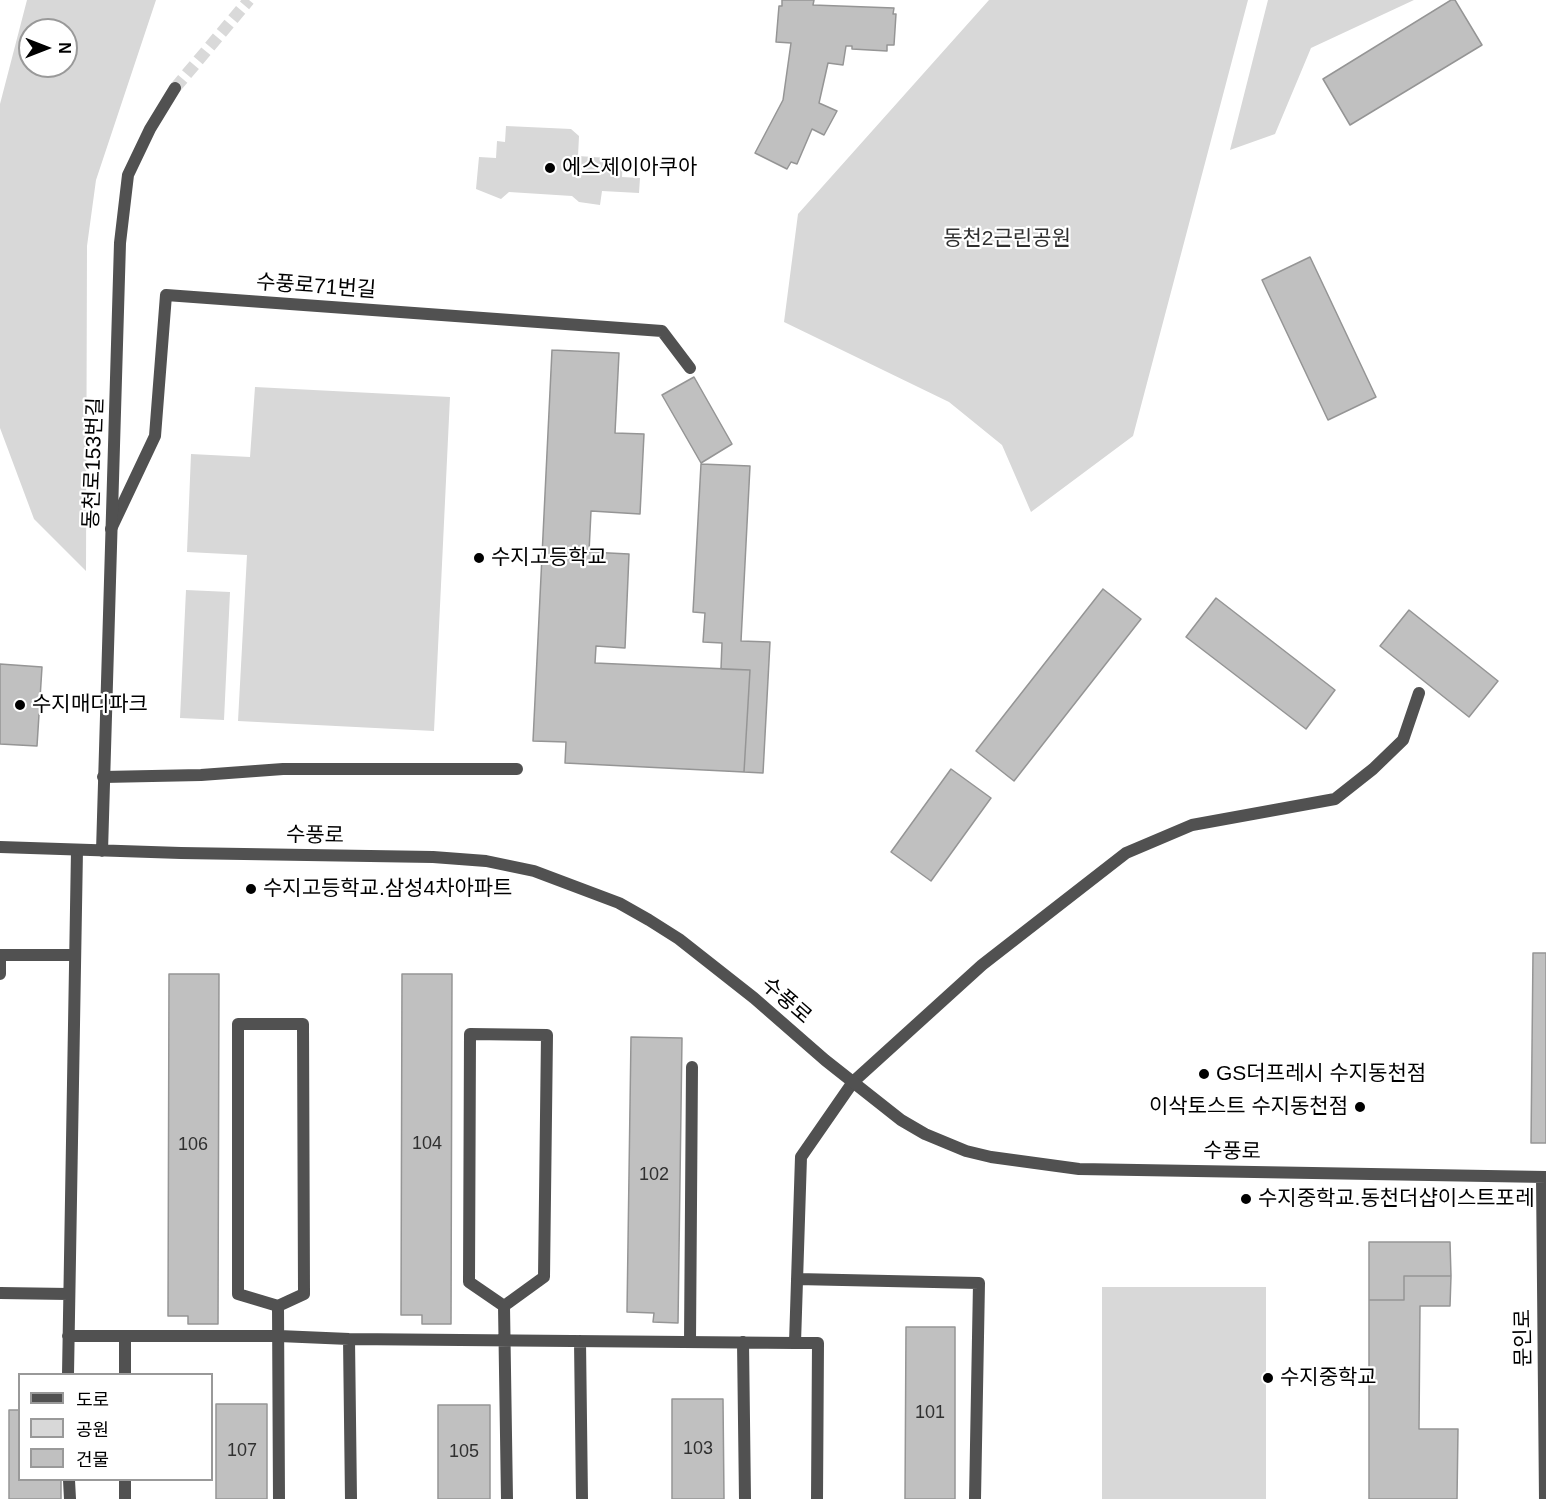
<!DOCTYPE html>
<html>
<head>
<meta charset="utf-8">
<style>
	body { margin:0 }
	#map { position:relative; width:1546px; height:1499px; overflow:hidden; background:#fff; font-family:Helvetica,"Noto Sans KR",sans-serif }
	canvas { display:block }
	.legend { position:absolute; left:18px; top:1373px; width:195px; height:108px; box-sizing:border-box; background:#fff; border:2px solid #999; margin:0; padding:8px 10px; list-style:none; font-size:18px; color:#000 }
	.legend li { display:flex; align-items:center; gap:12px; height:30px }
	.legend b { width:30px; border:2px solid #999 }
	.north { position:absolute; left:18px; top:18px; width:60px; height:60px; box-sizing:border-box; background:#fff; border:2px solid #999; border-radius:50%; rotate:90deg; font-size:16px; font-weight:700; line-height:24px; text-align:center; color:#000 }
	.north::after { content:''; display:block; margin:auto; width:21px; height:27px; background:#000; clip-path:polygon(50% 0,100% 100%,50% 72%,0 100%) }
</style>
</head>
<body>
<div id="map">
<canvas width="1546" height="1499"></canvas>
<ul class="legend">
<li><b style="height:8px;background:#515151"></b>도로</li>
<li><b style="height:16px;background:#d8d8d8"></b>공원</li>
<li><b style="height:16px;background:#c0c0c0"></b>건물</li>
</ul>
<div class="north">N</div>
</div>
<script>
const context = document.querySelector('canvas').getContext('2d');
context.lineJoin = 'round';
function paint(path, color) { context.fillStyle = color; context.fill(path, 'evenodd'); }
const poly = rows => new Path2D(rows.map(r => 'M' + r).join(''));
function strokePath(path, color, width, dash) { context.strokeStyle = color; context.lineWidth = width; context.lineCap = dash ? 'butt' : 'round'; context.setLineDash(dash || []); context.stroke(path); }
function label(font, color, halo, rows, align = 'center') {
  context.font = font + ' Helvetica,"Noto Sans KR",sans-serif'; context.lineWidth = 4.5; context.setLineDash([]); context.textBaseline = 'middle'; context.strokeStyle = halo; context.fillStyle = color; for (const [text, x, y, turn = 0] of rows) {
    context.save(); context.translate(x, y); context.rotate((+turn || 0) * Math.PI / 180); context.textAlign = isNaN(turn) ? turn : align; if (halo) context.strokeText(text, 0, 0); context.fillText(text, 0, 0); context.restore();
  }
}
const green = poly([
	[27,0,156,0,96,180,87,246,86,571,34,519,0,428,0,104],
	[30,30,66,30,66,66,30,66],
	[989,0,1248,0,1133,436,1031,512,1002,445,949,402,784,322,798,214],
	[1268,0,1414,0,1311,48,1275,134,1230,150],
	[506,126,571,129,579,136,578,156,623,159,622,177,640,178,639,193,602,191,600,205,579,202,572,196,509,192,501,199,476,189,479,157,496,158,497,141,505,142],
	[255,387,450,397,434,731,238,721,247,555,187,552,191,454,250,457],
	[186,590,230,592,224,720,180,718],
	[1102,1287,1266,1287,1266,1499,1102,1499]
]);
const building = poly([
	[782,0,814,0,813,5,894,8,893,14,896,14,894,45,887,45,887,51,852,49,852,46,846,46,843,65,828,63,819,103,837,111,824,135,812,129,797,164,791,162,787,169,755,153,783,100,791,43,776,42,779,6,782,6,782,0],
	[1451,0,1455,0,1482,45,1350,125,1323,79,1451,0],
	[1310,257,1376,397,1328,420,1262,280,1310,257],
	[552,350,619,353,615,433,644,434,640,514,591,511,589,552,629,554,625,648,596,646,595,663,750,670,744,772,565,763,566,742,533,741,552,350],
	[694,377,732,444,701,463,662,395,694,377],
	[701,464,750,466,741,641,770,642,763,773,744,772,750,670,721,669,722,643,703,642,705,613,693,612,701,464],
	[1103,589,1141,619,1014,781,976,751,1103,589],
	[1216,598,1335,690,1306,729,1186,637,1216,598],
	[1409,610,1498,681,1469,717,1380,646,1409,610],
	[0,664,42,667,37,746,0,744,0,664],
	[951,769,991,798,931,881,891,852,951,769],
	[1533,953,1546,953,1546,1143,1531,1143,1533,953],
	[169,974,219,974,218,1324,188,1324,188,1316,168,1316,169,974],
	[402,974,452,974,451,1324,422,1324,422,1315,401,1315,402,974],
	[631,1037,682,1038,678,1323,653,1322,654,1313,627,1312,631,1037],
	[1369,1242,1450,1242,1451,1276,1404,1276,1404,1300,1369,1300,1369,1242],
	[1404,1276,1451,1276,1450,1306,1420,1306,1419,1429,1458,1429,1457,1499,1369,1499,1369,1300,1404,1300,1404,1276],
	[906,1327,955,1327,955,1499,905,1499,906,1327],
	[672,1399,723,1399,724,1499,672,1499,672,1399],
	[216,1404,267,1404,267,1499,216,1499,216,1404],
	[438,1405,490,1405,490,1499,438,1499,438,1405],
	[9,1410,20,1410,20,1480,61,1480,61,1499,9,1499,9,1410]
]);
const tertiaryTunnel = poly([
	[175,88,249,0]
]);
const service = poly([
	[111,529,155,436,166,295,662,331,690,368],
	[103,777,201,775,283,769,517,769],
	[0,974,0,955,75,955],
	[238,1024,303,1024,304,1294,278,1306,238,1294,238,1024],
	[797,1279,979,1283,975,1499],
	[0,1293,69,1294],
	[278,1306,279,1499],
	[504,1306,469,1282,470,1034,547,1035,544,1277,504,1306,507,1499],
	[68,1336,279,1336,349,1339,795,1343,801,1157,853,1082,982,965,1126,853,1192,825,1335,799,1373,769,1403,740,1419,693],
	[125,1337,125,1374],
	[349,1339,351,1499],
	[580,1341,582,1499],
	[690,1341,692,1067],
	[743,1342,745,1499],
	[795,1343,818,1343,817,1499],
	[68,1374,77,850],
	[69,1480,70,1499],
	[125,1480,125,1499]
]);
const tertiary = poly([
	[0,847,181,853,433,857,486,861,534,871,619,903,649,920,679,939,754,998,825,1060,901,1120,925,1134,966,1151,991,1157,1079,1169,1546,1177],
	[102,851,120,243,128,175,150,129,175,88],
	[1542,1177,1545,1499]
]);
const markers = [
	[550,168,6,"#000"],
	[479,558,6,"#000"],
	[20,705,6,"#000"],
	[251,889,6,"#000"],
	[1204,1074,6,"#000"],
	[1360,1107,6,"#000"],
	[1246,1199,6,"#000"],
	[1268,1378,6,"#000"]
];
const numberNames = [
	["104",427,1144],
	["106",193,1145],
	["102",654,1175],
	["101",930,1413],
	["103",698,1449],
	["107",242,1451],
	["105",464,1452]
];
const poiNames = [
	["에스제이아쿠아",562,168],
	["수지고등학교",491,558],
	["수지매디파크",32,705],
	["수지고등학교.삼성4차아파트",263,889],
	["GS더프레시 수지동천점",1216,1074],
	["이삭토스트 수지동천점",1348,1107,"right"],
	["수지중학교.동천더샵이스트포레",1258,1199],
	["수지중학교",1280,1378]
];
const parkNames = [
	["동천2근린공원",1007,239]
];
const streetNames = [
	["수풍로71번길",316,287,4],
	["동천로153번길",94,463,-88],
	["수풍로",315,836,1],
	["수풍로",786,1001,41],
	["수풍로",1232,1152,1],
	["문인로",1524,1338,-91]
];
paint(green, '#d8d8d8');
paint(building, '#c0c0c0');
strokePath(building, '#959595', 1.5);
strokePath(tertiaryTunnel, '#d9d9d9', 12, [12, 6]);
strokePath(service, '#515151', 12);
strokePath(tertiary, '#515151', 12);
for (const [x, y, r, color] of markers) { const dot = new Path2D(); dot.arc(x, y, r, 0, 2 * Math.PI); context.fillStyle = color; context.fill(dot); strokePath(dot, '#fff', 2); }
label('18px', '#303030', null, numberNames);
label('21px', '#000', '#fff', poiNames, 'left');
label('21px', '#2f2f2f', '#fff', parkNames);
label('21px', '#000', '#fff', streetNames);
</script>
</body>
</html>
